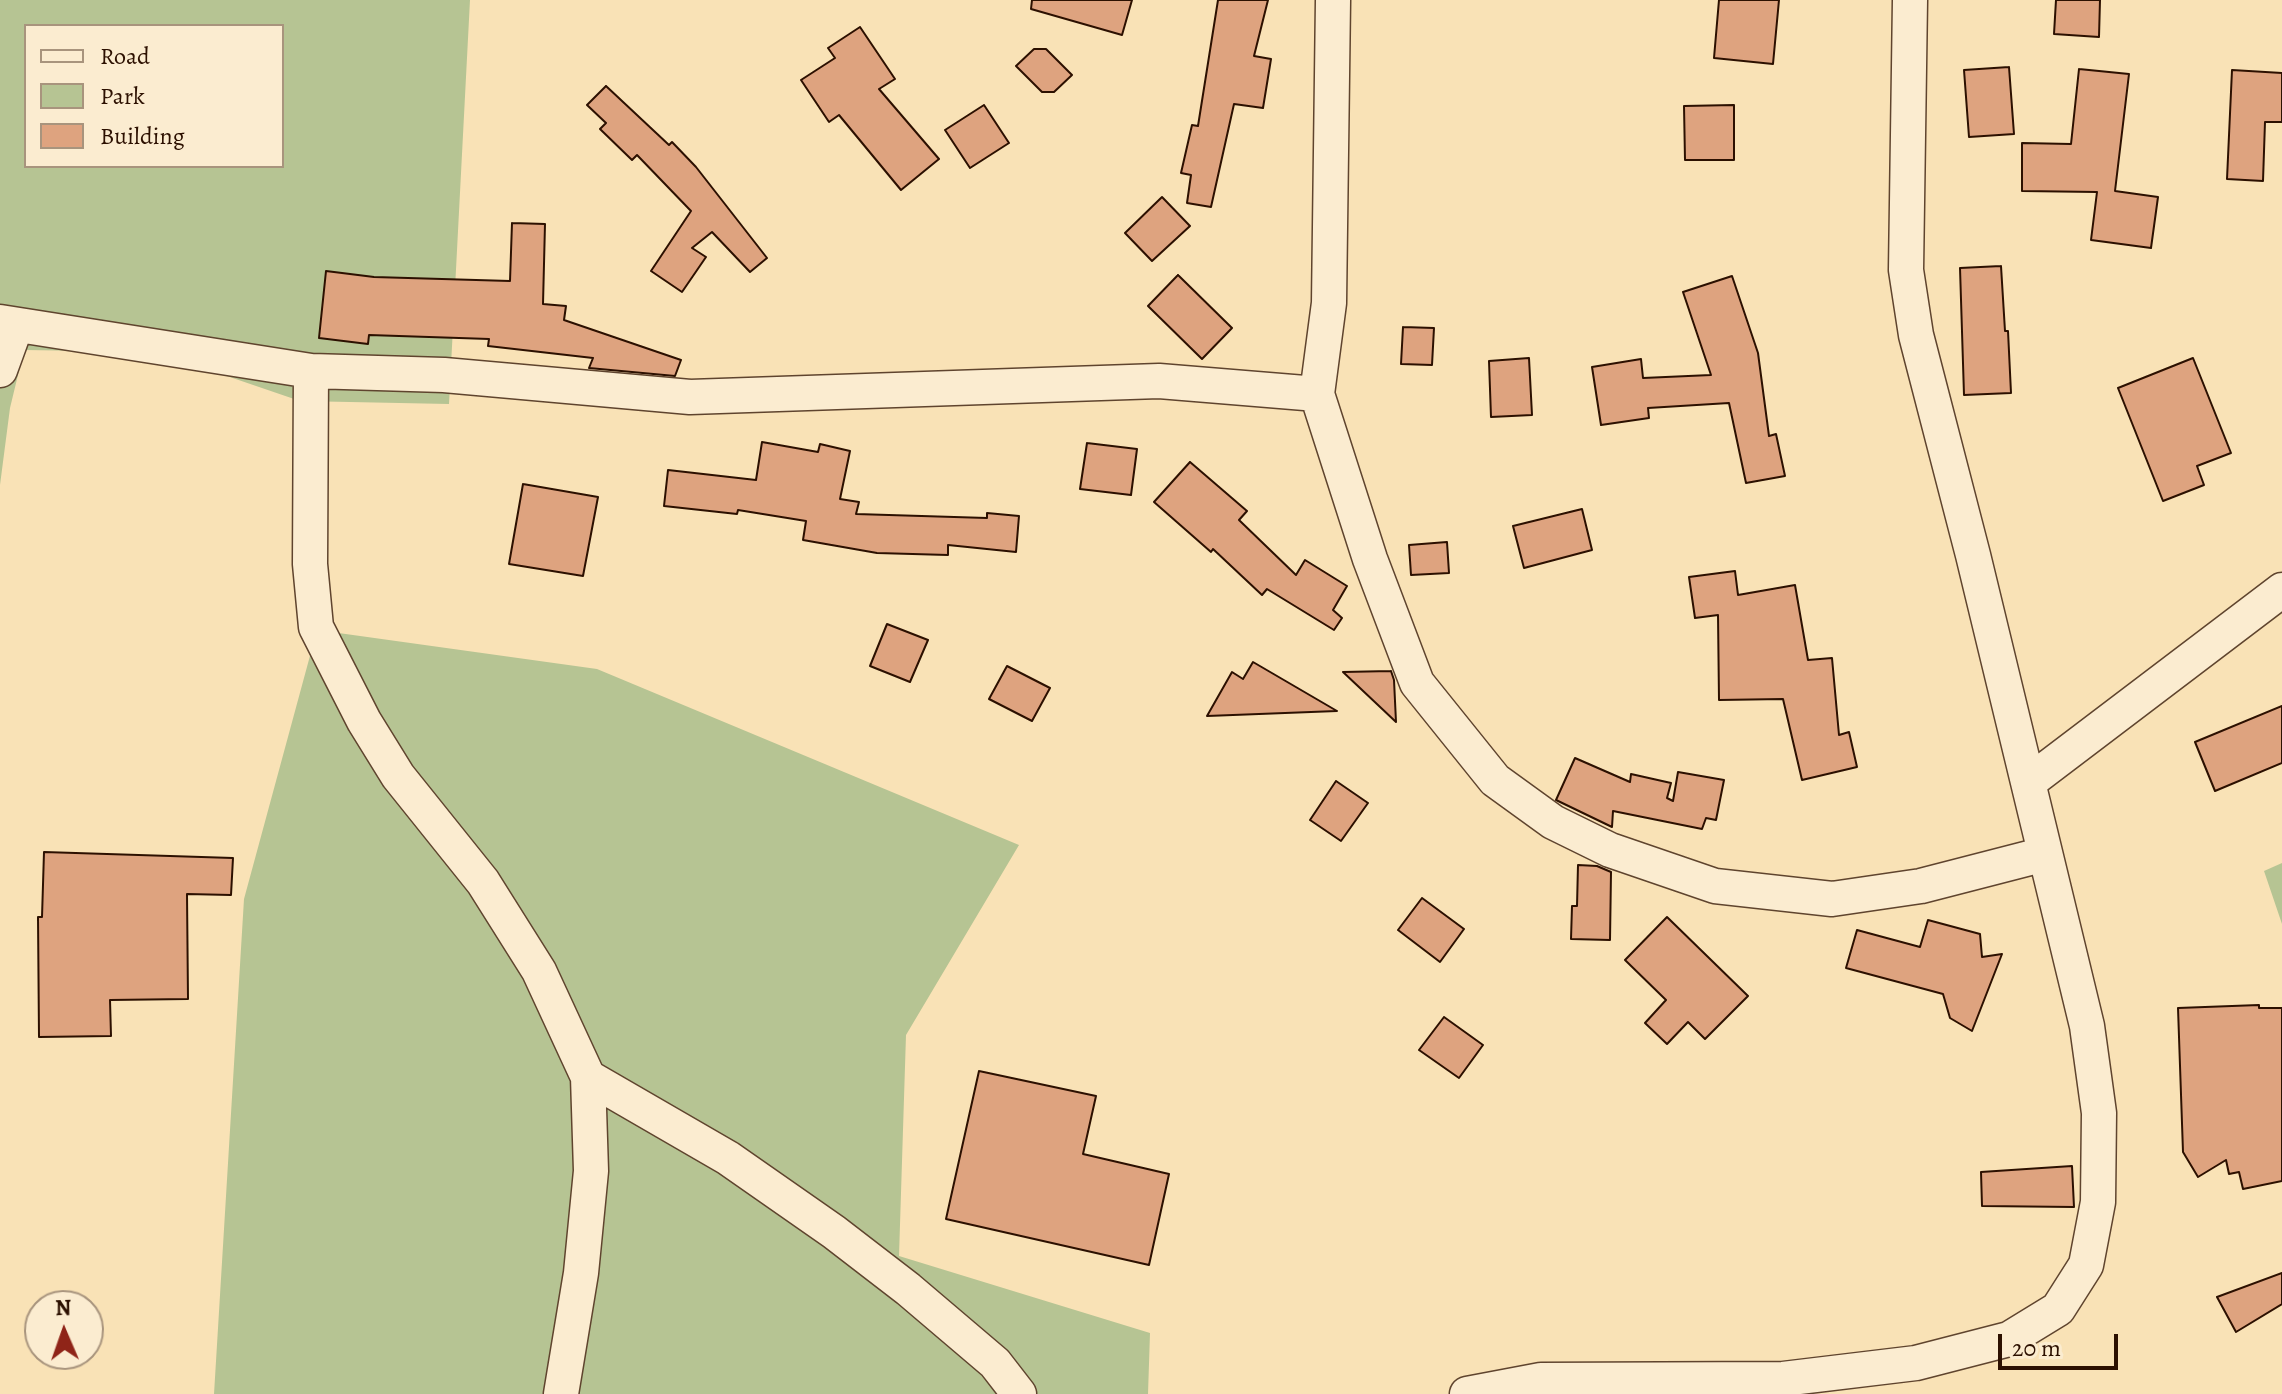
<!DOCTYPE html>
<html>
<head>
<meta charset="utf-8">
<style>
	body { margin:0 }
	#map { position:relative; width:2282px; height:1394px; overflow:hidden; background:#f9e2b6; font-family:Alegreya,serif }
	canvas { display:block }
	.legend { position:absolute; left:24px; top:24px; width:260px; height:144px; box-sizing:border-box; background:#fbecd0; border:2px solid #a8947d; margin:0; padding:10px 14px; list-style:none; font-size:24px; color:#2c1000 }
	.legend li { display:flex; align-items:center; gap:16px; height:40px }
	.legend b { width:40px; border:2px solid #a8947d }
	.north { position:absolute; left:24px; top:1290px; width:80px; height:80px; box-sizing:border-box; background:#fbecd0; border:2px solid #a8947d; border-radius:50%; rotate:358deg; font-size:22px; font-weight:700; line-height:32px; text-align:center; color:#2c1000 }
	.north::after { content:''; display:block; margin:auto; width:28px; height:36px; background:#8f2418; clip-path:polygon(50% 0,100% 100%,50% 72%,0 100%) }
	.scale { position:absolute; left:1998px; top:1334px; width:120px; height:36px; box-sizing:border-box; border:4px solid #2c1000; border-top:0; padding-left:10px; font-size:24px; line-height:28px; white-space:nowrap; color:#2c1000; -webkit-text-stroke:6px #fbecd0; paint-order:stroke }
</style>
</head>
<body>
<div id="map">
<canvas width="2282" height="1394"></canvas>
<ul class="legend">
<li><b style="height:10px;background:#fbecd0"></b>Road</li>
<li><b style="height:22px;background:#b6c493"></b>Park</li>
<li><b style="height:22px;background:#dea37f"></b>Building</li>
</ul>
<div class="north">N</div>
<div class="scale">20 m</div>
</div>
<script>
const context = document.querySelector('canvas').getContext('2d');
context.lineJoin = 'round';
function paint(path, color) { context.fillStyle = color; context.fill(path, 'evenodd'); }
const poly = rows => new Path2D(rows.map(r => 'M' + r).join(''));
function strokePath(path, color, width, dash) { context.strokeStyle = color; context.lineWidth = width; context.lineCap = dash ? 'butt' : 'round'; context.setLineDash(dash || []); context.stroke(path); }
const green = poly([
	[0,0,470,0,449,404,300,401,221,374,91,351,24,350,10,408,0,485],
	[26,26,282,26,282,166,26,166],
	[317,630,597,669,1019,845,906,1035,899,1256,1150,1333,1148,1394,214,1394,244,899],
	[2282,863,2282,924,2264,871]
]);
const building = poly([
	[1032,0,1132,0,1122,35,1031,9,1032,0],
	[1218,0,1268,0,1254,56,1271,59,1263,108,1234,104,1211,207,1187,203,1191,175,1181,173,1192,125,1198,126,1218,0],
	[1719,0,1779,0,1773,64,1714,58,1719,0],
	[2056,0,2100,0,2099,37,2054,34,2056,0],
	[860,27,895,79,879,89,939,159,901,190,839,115,829,122,801,80,835,58,828,48,860,27],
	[1034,49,1046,49,1072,75,1054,92,1042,92,1016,66,1034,49],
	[2009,67,2014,134,1969,137,1964,70,2009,67],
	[2079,69,2129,74,2115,191,2158,197,2151,248,2091,240,2097,192,2022,191,2022,143,2071,144,2079,69],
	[2232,70,2282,73,2282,122,2265,122,2263,181,2227,179,2232,70],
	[606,86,669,145,672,142,696,167,767,258,750,272,712,232,692,248,706,257,682,292,651,271,691,211,637,155,632,160,600,129,606,123,587,105,606,86],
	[984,105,1009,143,970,168,945,130,984,105],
	[1734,105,1734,160,1685,160,1684,106,1734,105],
	[1162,197,1190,226,1152,261,1125,233,1162,197],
	[512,223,545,224,543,304,566,306,564,320,681,360,675,376,589,368,593,358,488,346,489,339,369,335,368,344,319,338,326,271,374,277,510,281,512,223],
	[2001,266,2005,331,2008,331,2011,393,1964,395,1960,268,2001,266],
	[1178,275,1232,328,1202,359,1148,306,1178,275],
	[1732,276,1758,353,1769,436,1776,434,1785,476,1746,483,1729,403,1648,408,1649,418,1601,425,1592,367,1641,359,1643,378,1711,375,1683,292,1732,276],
	[1403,327,1434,328,1432,365,1401,364,1403,327],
	[1529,358,1532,415,1491,417,1489,361,1529,358],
	[2193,358,2231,453,2197,466,2204,485,2163,501,2118,388,2193,358],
	[762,442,818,452,820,444,850,451,840,499,859,502,856,514,987,518,987,513,1019,516,1016,552,948,545,948,555,877,553,803,540,806,521,738,510,737,514,664,506,668,470,756,480,762,442],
	[1087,443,1137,449,1131,495,1080,489,1087,443],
	[1190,462,1247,511,1239,520,1296,575,1305,560,1347,586,1333,610,1342,618,1334,630,1267,589,1262,595,1213,549,1211,552,1154,502,1190,462],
	[523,484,598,497,583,576,509,564,523,484],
	[1582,509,1592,550,1524,568,1513,526,1582,509],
	[1447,542,1449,573,1411,575,1409,545,1447,542],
	[1735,571,1738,595,1795,585,1808,660,1832,658,1839,735,1849,732,1857,767,1802,780,1783,699,1719,700,1718,615,1695,618,1689,577,1735,571],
	[887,624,928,640,910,682,870,666,887,624],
	[1253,662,1337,711,1207,716,1232,672,1243,679,1253,662],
	[1007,666,1050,688,1032,721,989,699,1007,666],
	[1391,671,1394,680,1396,722,1343,672,1391,671],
	[2282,706,2282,763,2215,791,2195,742,2282,706],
	[1575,758,1630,782,1631,774,1671,783,1667,798,1673,801,1678,772,1724,780,1716,820,1706,818,1702,829,1613,811,1612,827,1556,800,1575,758],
	[1336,781,1368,803,1341,841,1310,820,1336,781],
	[44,852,233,858,231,895,187,894,188,999,110,1000,111,1036,39,1037,38,917,42,917,44,852],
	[1578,865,1597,866,1611,872,1610,940,1571,939,1572,906,1577,906,1578,865],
	[1422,898,1464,929,1440,962,1398,930,1422,898],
	[1667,917,1748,996,1705,1039,1688,1022,1667,1044,1645,1023,1666,1000,1625,960,1667,917],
	[1928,920,1980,934,1982,957,2002,954,1972,1031,1950,1018,1943,994,1846,968,1857,930,1920,947,1928,920],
	[2259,1005,2259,1008,2282,1008,2282,1181,2243,1189,2239,1172,2229,1174,2226,1160,2198,1177,2183,1152,2178,1008,2259,1005],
	[1444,1017,1483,1045,1459,1078,1419,1050,1444,1017],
	[979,1071,1096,1096,1083,1154,1169,1174,1149,1265,946,1219,979,1071],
	[2072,1166,2074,1207,1982,1206,1981,1172,2072,1166],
	[2282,1273,2282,1304,2236,1332,2217,1297,2282,1273]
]);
const street = poly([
	[1333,0,1329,303,1317,394,1370,559,1417,683,1495,780,1553,822,1610,850,1715,886,1832,899,1921,886,2045,854],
	[0,322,311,371,444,375,690,397,1159,381,1317,394],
	[0,370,16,326],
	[311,371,310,564,316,627,364,721,398,776,483,882,539,971,588,1077,591,1171,581,1273,561,1394],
	[2029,782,2282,590],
	[588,1077,728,1158,834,1232,908,1289,995,1363,1019,1394],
	[1467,1394,1541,1380,1783,1379,1916,1363,2009,1339,2058,1309,2086,1265,2098,1202,2099,1113,2087,1026,1973,555,1916,335,1906,270,1910,0]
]);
paint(green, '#b6c493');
paint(building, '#dea37f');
strokePath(building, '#2c1000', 2);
strokePath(street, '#5f442e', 37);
strokePath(street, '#fbecd0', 34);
</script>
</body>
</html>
